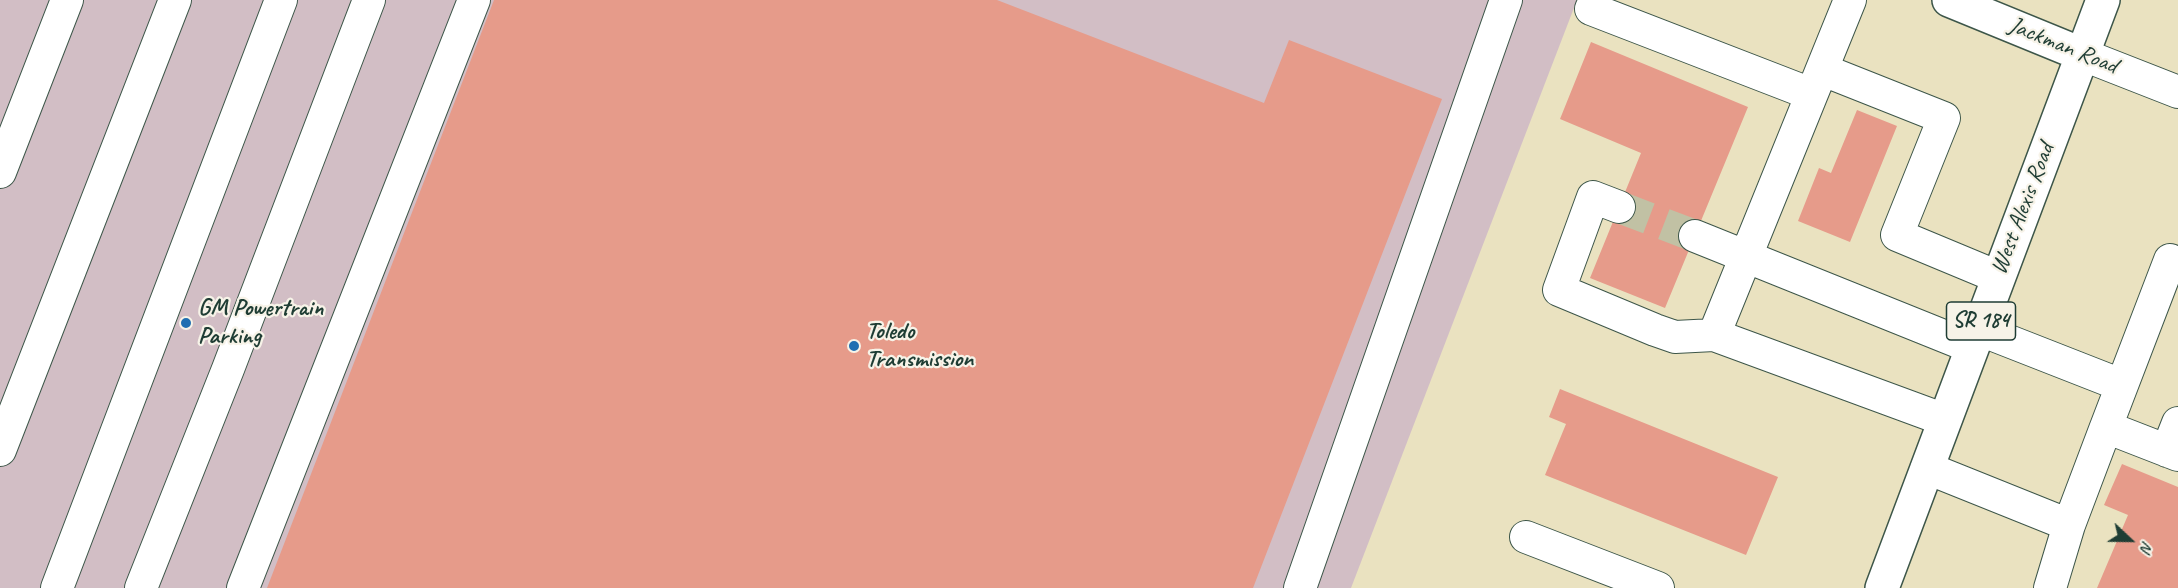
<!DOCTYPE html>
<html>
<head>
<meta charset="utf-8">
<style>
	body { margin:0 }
	#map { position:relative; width:2178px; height:588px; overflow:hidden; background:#eae2c0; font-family:Caveat,sans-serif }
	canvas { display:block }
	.north { position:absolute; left:2100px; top:510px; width:60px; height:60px; -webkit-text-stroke:4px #f7f3e8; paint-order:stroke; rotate:112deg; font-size:16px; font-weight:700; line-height:24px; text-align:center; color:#1f3d34 }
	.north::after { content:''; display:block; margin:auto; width:21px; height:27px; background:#1f3d34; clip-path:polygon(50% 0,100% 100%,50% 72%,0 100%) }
</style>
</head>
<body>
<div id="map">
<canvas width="2178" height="588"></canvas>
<div class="north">N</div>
</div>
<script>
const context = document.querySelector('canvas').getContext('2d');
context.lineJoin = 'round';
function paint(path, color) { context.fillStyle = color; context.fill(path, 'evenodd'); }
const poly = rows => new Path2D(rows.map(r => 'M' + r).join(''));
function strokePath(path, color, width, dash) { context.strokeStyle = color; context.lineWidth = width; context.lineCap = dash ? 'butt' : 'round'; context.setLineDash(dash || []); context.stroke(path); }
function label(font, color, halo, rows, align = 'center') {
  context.font = font + ' Caveat,sans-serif'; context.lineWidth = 4.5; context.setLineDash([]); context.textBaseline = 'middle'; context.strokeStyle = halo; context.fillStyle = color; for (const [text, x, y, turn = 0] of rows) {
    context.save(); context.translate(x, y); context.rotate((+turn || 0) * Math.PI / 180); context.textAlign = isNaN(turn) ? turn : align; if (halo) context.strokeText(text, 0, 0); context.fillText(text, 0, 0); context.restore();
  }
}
const industrial = poly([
	[0,0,1577,0,1351,588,0,588]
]);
const building = poly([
	[494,0,997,0,1264,103,1289,40,1442,99,1253,588,267,588],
	[1591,42,1748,107,1665,308,1590,278,1641,153,1560,119],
	[1857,110,1897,126,1850,242,1798,221,1819,168,1831,173],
	[1560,389,1778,477,1746,555,1545,475,1566,424,1549,417],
	[2122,464,2178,487,2178,588,2097,588,2128,515,2104,505]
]);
const minorTunnel = poly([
	[1619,207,1695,236]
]);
const minor = poly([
	[1595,0,1591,9,1811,94],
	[1850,0,1714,335,1945,420],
	[2081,54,2178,92],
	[1823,70,1944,118,1897,235,1998,277],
	[0,172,67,0],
	[1619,207,1593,197,1559,290,1655,330,1675,337,1714,335],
	[1695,236,1971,347],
	[2178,263,2170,260,2106,427,2178,455],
	[1978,329,2121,385],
	[0,450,175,0],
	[2167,451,2178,423],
	[1927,468,2069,525,2050,588],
	[2069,525,2106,427],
	[1526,537,1658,588],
	[57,588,281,0],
	[141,588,228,369,369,0],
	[243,588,474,0],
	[1300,588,1506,0]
]);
const major = poly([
	[1949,0,2081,54],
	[1882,588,2103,0]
]);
const markers = [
	[186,323,6,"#1f6fb2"],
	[854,346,6,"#1f6fb2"]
];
const shields = [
	[1981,321,69]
];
const shieldNames = [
	["SR 184",1981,321]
];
const streetNames = [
	["Jackman Road",2063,46,22],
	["West Alexis Road",2023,209,-69]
];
const poiNames = [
	["GM Powertrain",198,309],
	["Parking",198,337],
	["Toledo",866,332],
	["Transmission",866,360]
];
paint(industrial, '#d2bec5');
paint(building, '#e69b8a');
strokePath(minorTunnel, '#c1c1a4', 32, [32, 16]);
strokePath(minor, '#3d5649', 34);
strokePath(major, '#3d5649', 36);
strokePath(minor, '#fff', 32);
strokePath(major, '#fff', 33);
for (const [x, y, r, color] of markers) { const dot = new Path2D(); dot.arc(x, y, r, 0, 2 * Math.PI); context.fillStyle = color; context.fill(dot); strokePath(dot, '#f7f3e8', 2); }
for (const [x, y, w] of shields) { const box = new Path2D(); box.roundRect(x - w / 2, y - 19, w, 38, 4.5); context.fillStyle = '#f7f3e8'; context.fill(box); strokePath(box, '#1f3d34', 1.5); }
label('bold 22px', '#1f3d34', null, shieldNames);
label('24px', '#1f3d34', '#f7f3e8', streetNames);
label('bold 24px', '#1f3d34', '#f7f3e8', poiNames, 'left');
</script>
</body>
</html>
